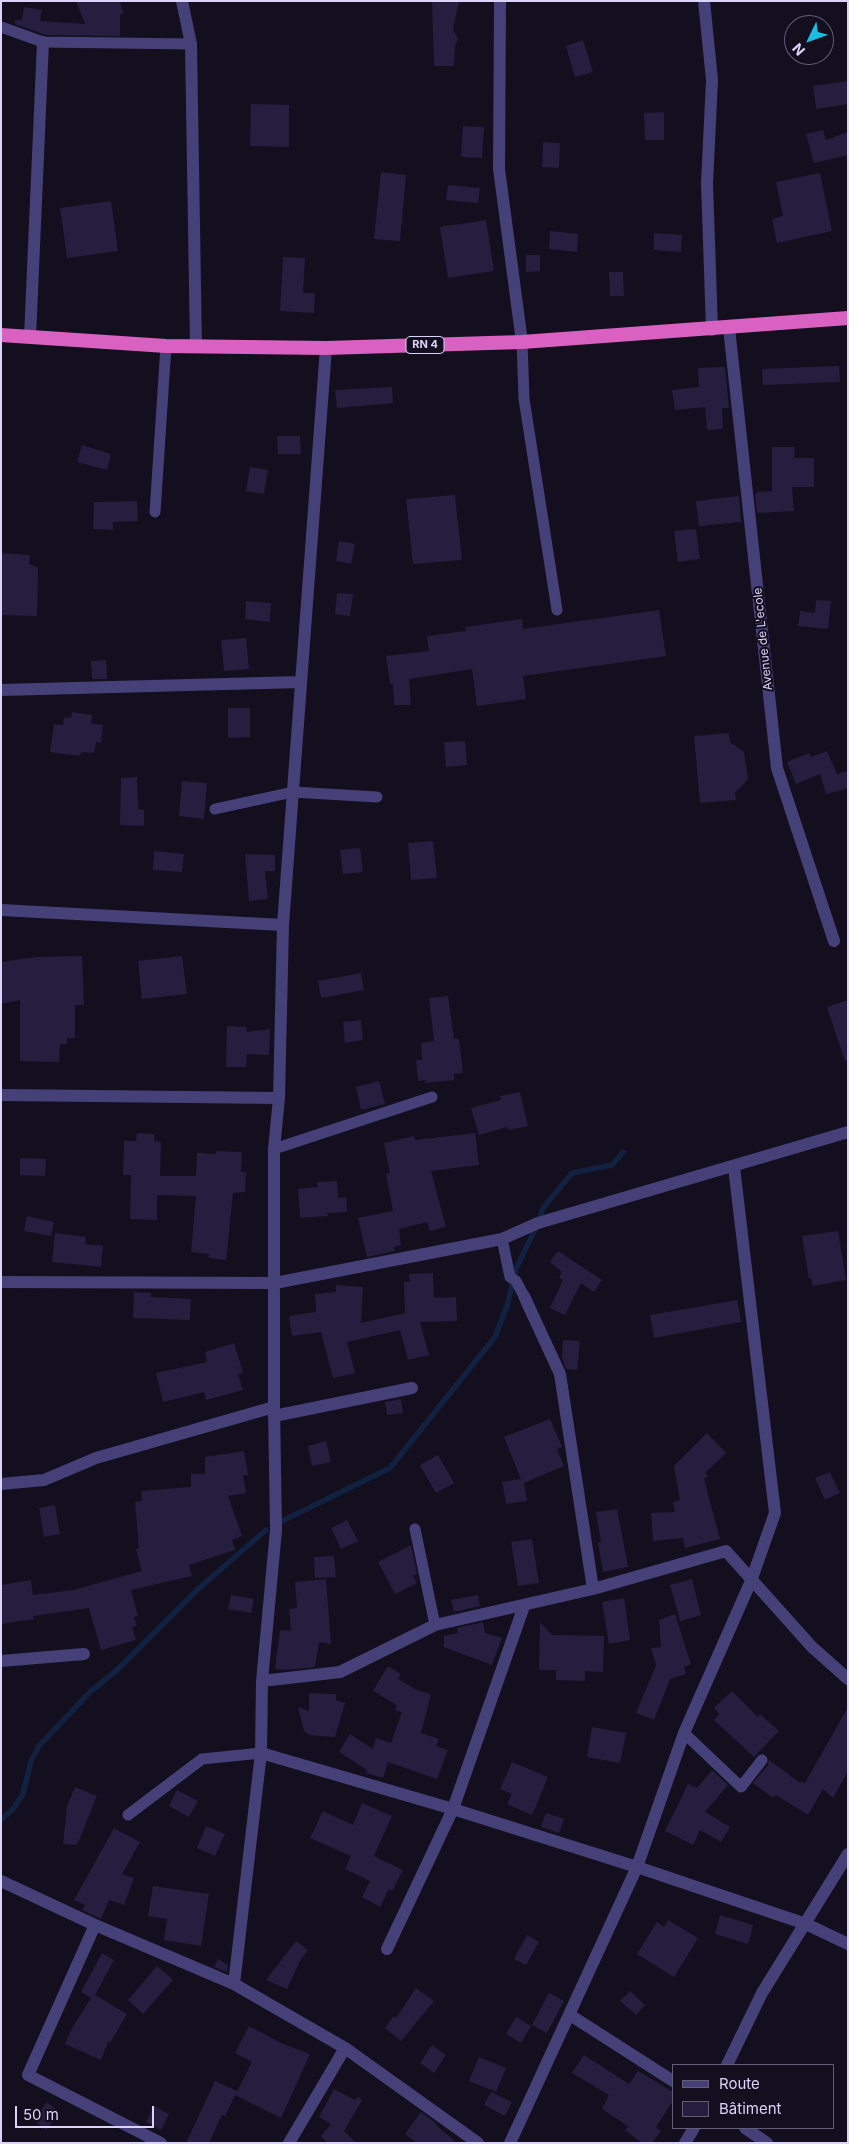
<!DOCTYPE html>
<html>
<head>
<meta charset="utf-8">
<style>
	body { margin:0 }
	#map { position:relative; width:849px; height:2144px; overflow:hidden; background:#130f1f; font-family:Inter,sans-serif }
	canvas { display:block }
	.frame { position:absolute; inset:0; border:2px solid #dad3fa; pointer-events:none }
	.legend { position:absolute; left:672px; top:2064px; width:162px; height:65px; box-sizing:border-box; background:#130f1f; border:1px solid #635d77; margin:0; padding:6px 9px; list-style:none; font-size:15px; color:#dad3fa }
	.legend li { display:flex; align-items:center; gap:10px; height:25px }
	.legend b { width:25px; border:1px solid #635d77 }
	.north { position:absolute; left:784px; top:15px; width:50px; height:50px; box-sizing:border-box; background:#130f1f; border:1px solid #635d77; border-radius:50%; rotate:228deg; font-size:14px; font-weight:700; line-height:20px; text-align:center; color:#dad3fa }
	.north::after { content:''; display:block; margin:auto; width:18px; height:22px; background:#1abddf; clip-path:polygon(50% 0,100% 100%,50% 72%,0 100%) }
	.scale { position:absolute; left:15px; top:2106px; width:139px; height:22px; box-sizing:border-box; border:2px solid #dad3fa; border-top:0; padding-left:6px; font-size:15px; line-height:18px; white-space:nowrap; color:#dad3fa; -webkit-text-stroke:4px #130f1f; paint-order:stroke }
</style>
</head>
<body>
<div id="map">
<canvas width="849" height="2144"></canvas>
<div class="frame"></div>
<ul class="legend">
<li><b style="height:6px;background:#464079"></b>Route</li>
<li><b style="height:14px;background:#261e3e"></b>Bâtiment</li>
</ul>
<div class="north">N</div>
<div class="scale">50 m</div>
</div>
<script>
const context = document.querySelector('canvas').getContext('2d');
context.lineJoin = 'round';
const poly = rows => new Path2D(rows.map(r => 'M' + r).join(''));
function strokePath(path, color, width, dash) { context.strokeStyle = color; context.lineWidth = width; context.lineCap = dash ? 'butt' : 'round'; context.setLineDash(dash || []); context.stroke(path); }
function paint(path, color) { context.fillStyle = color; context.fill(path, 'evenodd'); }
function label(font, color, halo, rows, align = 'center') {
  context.font = font + ' Inter,sans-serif'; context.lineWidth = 4; context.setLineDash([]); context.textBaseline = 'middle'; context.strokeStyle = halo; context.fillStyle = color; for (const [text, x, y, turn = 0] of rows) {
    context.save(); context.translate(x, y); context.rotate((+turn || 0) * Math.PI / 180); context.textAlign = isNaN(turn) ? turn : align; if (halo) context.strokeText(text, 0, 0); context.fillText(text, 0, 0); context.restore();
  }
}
const stream = poly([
	[278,1523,390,1468,495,1337,507,1306,516,1269,538,1223,543,1208,572,1173,612,1165,623,1152],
	[1,1820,13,1809,23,1794,31,1761,39,1746,90,1692,117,1670,197,1590,266,1530]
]);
const building = poly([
	[76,1,119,1,124,13,120,15,120,36,46,35,15,24,15,20,22,20,24,7,42,10,40,21,85,24],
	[432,1,459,1,453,29,458,39,455,46,454,66,434,66],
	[583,40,593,72,575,77,566,46],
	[848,81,848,104,816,109,813,86],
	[251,104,289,105,289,147,250,146],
	[664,112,664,140,645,140,644,113],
	[463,126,484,127,482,158,461,157],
	[823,130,826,140,848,132,848,155,814,163,806,134],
	[543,142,560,143,559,168,542,167],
	[381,172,406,175,400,241,374,239],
	[820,173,832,231,777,243,772,219,783,216,776,182],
	[448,185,480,188,478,203,446,200],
	[111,201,118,251,67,258,60,208],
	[486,220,494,271,448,278,440,227],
	[550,231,578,234,577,252,549,249],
	[654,233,682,235,681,252,654,250],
	[526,255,540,255,540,271,526,272],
	[283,257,305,258,303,293,315,293,314,313,280,311],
	[609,272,623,272,624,296,610,296],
	[839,366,840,382,763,385,762,369],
	[725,367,729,408,722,408,723,429,707,430,705,407,675,410,672,390,699,387,698,368],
	[392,387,393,403,337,408,335,390],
	[277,436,300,436,301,454,278,454],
	[82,445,111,454,107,470,77,462],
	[772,447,795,447,794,458,814,458,814,487,792,487,794,511,757,513,755,494,757,494,757,492,772,491],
	[250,467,268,470,264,494,246,491],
	[455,495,462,560,413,564,406,499],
	[739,496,741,522,699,526,696,501],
	[137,501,138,521,113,522,113,530,93,529,94,502],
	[696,529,700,559,678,562,674,531],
	[339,541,355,544,351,564,336,561],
	[1,553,30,555,29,564,38,568,37,616,1,615],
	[337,593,353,594,350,616,335,614],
	[816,600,831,601,828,629,798,626,800,611,815,613],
	[246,601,271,603,270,622,245,619],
	[659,610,666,656,523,676,526,699,477,706,472,669,409,679,411,705,394,705,393,684,390,684,386,656,429,651,427,636,466,631,465,627,522,619,523,629],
	[246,638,249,669,224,671,221,640],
	[106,660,107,679,92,679,91,661],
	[228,708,250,708,250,737,228,738],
	[72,712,92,715,91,723,103,725,101,743,96,742,94,753,81,752,80,756,50,752,54,724,63,725,64,717,71,718],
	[729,733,730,742,744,752,748,779,735,793,736,800,700,803,694,736],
	[465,741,467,765,446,767,444,742],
	[827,751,837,774,848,771,848,788,826,794,820,774,796,784,787,762,809,753,811,757],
	[137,777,138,809,144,810,144,826,120,825,121,778],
	[182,781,207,783,204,819,179,816],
	[433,841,437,878,411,880,408,843],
	[360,848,363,872,343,874,340,850],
	[154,851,184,854,182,872,153,870],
	[245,854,275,855,275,871,265,871,268,899,249,901],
	[82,956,84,1005,75,1005,75,1038,67,1038,67,1044,60,1044,59,1062,20,1061,20,1000,1,1004,1,962,37,957],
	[182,956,187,994,142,999,138,961],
	[361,973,364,990,321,998,318,981],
	[448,996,454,1039,459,1039,463,1073,454,1074,454,1080,425,1083,425,1080,418,1081,416,1060,422,1060,421,1043,434,1041,429,998],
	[848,1000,848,1060,845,1061,827,1007],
	[361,1020,363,1040,345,1043,343,1022],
	[227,1026,246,1027,247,1032,270,1029,269,1055,247,1054,246,1067,226,1067],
	[379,1081,385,1104,361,1110,356,1087],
	[520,1092,528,1126,508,1130,507,1127,479,1135,471,1108,501,1100,500,1096],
	[137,1133,154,1134,154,1141,161,1142,160,1176,196,1176,197,1153,216,1154,216,1151,242,1152,241,1172,246,1172,245,1192,233,1193,226,1260,208,1258,209,1254,191,1252,196,1196,157,1195,157,1220,130,1219,131,1175,123,1175,124,1141,136,1141],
	[475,1133,479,1165,431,1171,446,1227,430,1231,427,1222,399,1229,401,1245,394,1247,395,1251,367,1257,358,1218,393,1211,386,1174,390,1173,384,1143,414,1136,415,1140],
	[20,1158,46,1159,45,1176,20,1175],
	[337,1181,338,1198,346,1197,347,1212,327,1213,328,1216,300,1218,298,1189,318,1187,317,1182],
	[27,1216,54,1222,51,1236,24,1231],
	[838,1231,846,1280,813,1286,811,1278,809,1279,802,1236],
	[55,1233,86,1237,85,1244,103,1246,101,1267,52,1262],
	[558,1251,602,1280,594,1292,581,1283,565,1315,550,1308,563,1280,559,1278,562,1272,550,1262],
	[433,1273,434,1298,456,1297,457,1321,420,1322,429,1355,408,1360,400,1330,347,1342,355,1373,333,1378,321,1332,292,1336,289,1316,316,1312,315,1294,336,1292,336,1285,363,1287,361,1323,405,1313,404,1282,410,1282,409,1274],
	[134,1292,151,1293,151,1297,191,1299,190,1320,133,1318],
	[737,1300,741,1322,654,1338,650,1315],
	[563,1340,580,1341,577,1370,566,1369,562,1358],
	[234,1343,243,1373,238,1374,243,1390,206,1400,204,1392,163,1402,156,1373,207,1362,205,1352],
	[401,1399,403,1413,387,1415,385,1402],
	[550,1419,562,1447,557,1449,564,1466,524,1483,527,1501,506,1504,502,1482,521,1479,504,1437],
	[707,1433,726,1453,705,1473,708,1476,704,1479,720,1539,685,1548,683,1538,653,1541,651,1513,675,1512,673,1502,680,1500,674,1466],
	[326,1441,331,1462,312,1466,308,1446],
	[244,1451,248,1475,243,1475,246,1493,228,1496,242,1536,232,1540,235,1550,189,1565,192,1576,131,1590,138,1616,134,1617,137,1626,132,1627,136,1640,101,1650,89,1608,33,1616,34,1619,1,1624,1,1585,31,1580,33,1595,73,1590,142,1571,136,1549,139,1549,135,1502,142,1501,141,1491,191,1487,191,1474,205,1474,205,1457],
	[438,1455,454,1483,436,1493,420,1465],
	[830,1472,840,1493,825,1500,815,1478],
	[55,1505,60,1534,44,1537,39,1508],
	[617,1509,628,1567,603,1572,598,1542,601,1542,596,1512],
	[347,1520,358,1541,341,1549,331,1528],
	[532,1539,539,1583,518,1586,511,1542],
	[411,1545,417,1574,413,1576,417,1583,395,1594,378,1562],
	[334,1556,336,1577,315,1578,314,1557],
	[326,1579,331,1644,319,1642,315,1667,285,1670,275,1669,280,1630,291,1631,289,1609,297,1608,295,1582],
	[692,1579,701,1615,680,1621,670,1585],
	[231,1595,254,1599,251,1613,228,1609],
	[478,1595,480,1606,454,1612,451,1600],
	[624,1598,630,1640,609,1644,602,1602],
	[675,1614,691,1664,684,1667,686,1674,670,1679,654,1720,636,1713,656,1665,651,1648,661,1647,659,1620],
	[483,1622,485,1633,502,1638,492,1665,444,1647,444,1636,458,1633,457,1628],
	[540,1622,552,1635,604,1636,603,1672,585,1671,585,1681,556,1680,556,1670,539,1670],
	[388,1666,401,1674,398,1679,417,1690,431,1694,421,1733,439,1739,436,1746,448,1750,437,1779,388,1762,383,1778,366,1773,367,1770,339,1752,350,1734,373,1749,376,1738,391,1743,402,1712,395,1710,397,1705,373,1691],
	[732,1691,758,1717,760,1714,779,1731,754,1757,714,1720,719,1714,714,1708],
	[309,1693,336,1694,336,1700,345,1703,335,1737,309,1735,304,1731,298,1707,309,1711],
	[848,1707,848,1771,833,1798,823,1789,808,1815,776,1795,773,1798,753,1783,768,1765,769,1760,800,1783,801,1781,805,1783],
	[592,1727,626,1733,620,1763,587,1757],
	[512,1762,548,1777,532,1815,507,1804,512,1794,500,1789],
	[712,1770,728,1785,705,1812,730,1827,721,1842,700,1830,693,1845,665,1831,688,1784,697,1788],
	[75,1787,97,1796,77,1845,63,1844,67,1806],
	[177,1790,198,1801,189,1817,169,1806],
	[362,1803,392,1816,374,1856,403,1870,392,1891,389,1889,380,1907,362,1897,370,1881,345,1869,351,1856,310,1838,323,1811,353,1825],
	[546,1813,564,1819,559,1833,541,1827],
	[206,1826,225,1834,215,1856,197,1848],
	[114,1828,140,1842,122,1874,134,1878,124,1905,109,1900,101,1919,82,1910,85,1905,74,1900],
	[153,1886,209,1894,201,1946,164,1940,167,1919,148,1916],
	[720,1915,753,1925,748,1944,715,1934],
	[668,1920,698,1938,674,1977,637,1954,657,1922,664,1927],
	[527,1935,539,1942,526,1965,514,1959],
	[296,1941,308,1950,301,1959,287,1989,266,1980],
	[102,1953,114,1960,95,1995,127,2014,110,2043,108,2042,101,2060,65,2044,72,2028,91,1998,81,1992],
	[218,1959,228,1965,227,1972,214,1967],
	[157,1966,173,1980,143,2014,128,2000],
	[416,1988,434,2001,401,2041,385,2028,394,2016,396,2018],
	[630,1991,645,2005,636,2015,620,2001],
	[549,1993,564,2001,547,2033,532,2025],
	[516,2017,531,2026,521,2043,506,2034],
	[249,2026,283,2044,310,2054,281,2118,235,2095,252,2062,235,2053],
	[432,2045,446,2055,434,2073,420,2063],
	[584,2055,629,2084,638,2071,673,2092,673,2101,656,2127,661,2131,652,2143,642,2143,625,2130,628,2126,602,2109,609,2095,572,2073],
	[479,2057,506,2068,496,2092,469,2081],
	[215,2081,237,2091,225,2116,222,2115,209,2143,186,2143],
	[334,2089,355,2100,358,2097,362,2100,344,2131,356,2143,328,2143,321,2136,331,2124,319,2117],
	[491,2092,512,2102,505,2116,484,2105],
	[47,2102,60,2113,46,2130,33,2120],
	[154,2106,169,2114,161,2130,146,2122],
	[421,2112,437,2124,436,2125,457,2143,417,2143,405,2134]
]);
const service = poly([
	[1,27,43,42,191,44],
	[522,342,524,399,557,610],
	[155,512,166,346],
	[215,809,293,792,377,797],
	[274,1149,432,1097],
	[502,1239,510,1277,516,1281,524,1296],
	[415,1529,435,1625],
	[684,1733,741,1787,762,1760],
	[128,1815,202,1759,261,1753]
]);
const minor = poly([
	[182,1,191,44,196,347],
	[500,1,499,169,522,342],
	[704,1,712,80,707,183,712,330],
	[729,328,777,768,834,941],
	[30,337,43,42],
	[1,690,301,682],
	[1,910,283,925],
	[1,1095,279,1098],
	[1,1282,275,1283,502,1239,538,1223,848,1132],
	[524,1296,560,1374,593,1589],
	[274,1416,412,1388],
	[1,1484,44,1480,96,1458,274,1407],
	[1,1661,84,1654],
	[262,1681,340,1672,435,1625,593,1589,726,1551,812,1647,848,1679],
	[261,1753,453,1809,637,1867,806,1924,848,1944],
	[1,1881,95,1925,234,1984,345,2048,478,2143],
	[95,1925,28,2075,161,2143],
	[387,1949,453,1809,524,1606],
	[234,1984,261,1753,262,1681,276,1530,274,1407,274,1149,279,1098,283,925,326,348],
	[570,2015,673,2081],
	[727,2065,762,1993,848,1854],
	[745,2128,767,2143],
	[289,2143,345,2048],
	[510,2143,637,1867,684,1733,751,1581,775,1513,734,1167],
	[685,2143,694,2128]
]);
const trunk = poly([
	[1,335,166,346,326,348,522,342,848,318]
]);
const shields = [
	[425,345,38]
];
const shieldNames = [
	["RN 4",425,345]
];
const streetNames = [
	["Avenue de L'ecole",763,639,-96]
];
strokePath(stream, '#132140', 5.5);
paint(building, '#261e3e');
strokePath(service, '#464079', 11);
strokePath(minor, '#464079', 12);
strokePath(trunk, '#d861c2', 14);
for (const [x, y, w] of shields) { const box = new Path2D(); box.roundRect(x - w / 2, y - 8.5, w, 17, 4); context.fillStyle = '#130f1f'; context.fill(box); strokePath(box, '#dad3fa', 1); }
label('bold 11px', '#dad3fa', null, shieldNames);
label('12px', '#dad3fa', '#130f1f', streetNames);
</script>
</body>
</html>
